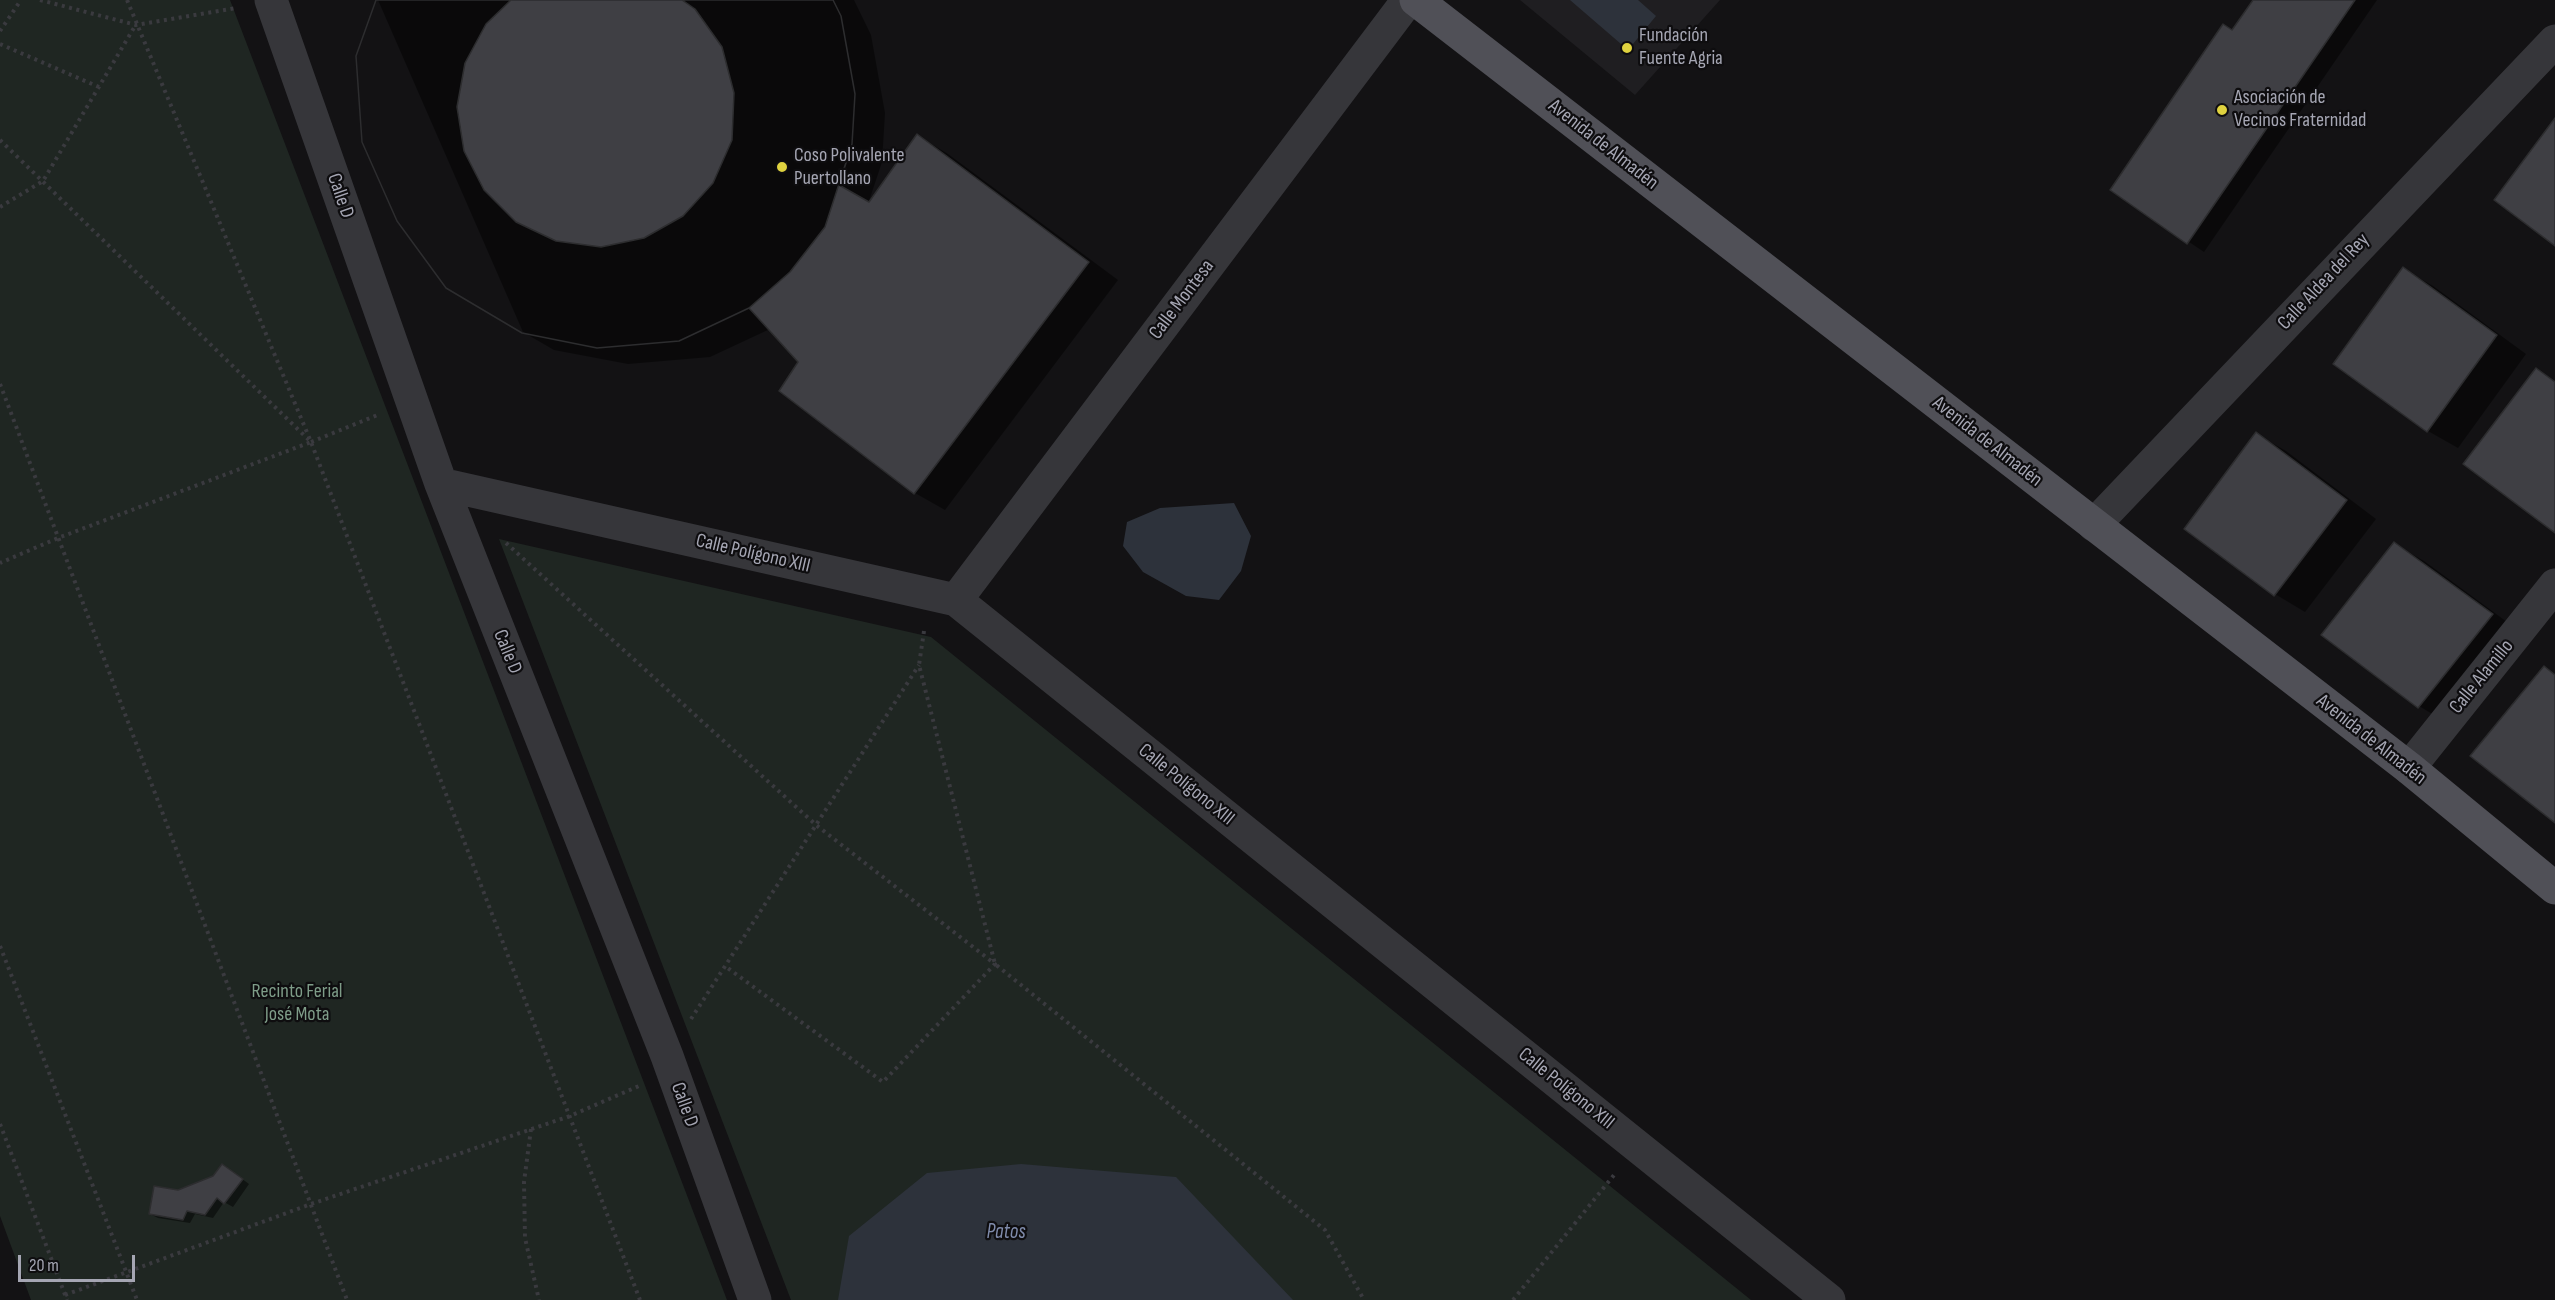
<!DOCTYPE html>
<html>
<head>
<meta charset="utf-8">
<style>
	body { margin:0 }
	#map { position:relative; width:2555px; height:1300px; overflow:hidden; background:#131214; font-family:"Sofia Sans Condensed",sans-serif }
	canvas { display:block }
	.scale { position:absolute; left:18px; top:1255px; width:117px; height:27px; box-sizing:border-box; border:3px solid #a5a6b3; border-top:0; padding-left:8px; font-size:18px; line-height:21px; white-space:nowrap; color:#a5a6b3; -webkit-text-stroke:4px #0e0d0f; paint-order:stroke }
</style>
</head>
<body>
<div id="map">
<canvas width="2555" height="1300"></canvas>
<div class="scale">20 m</div>
</div>
<script>
const context = document.querySelector('canvas').getContext('2d');
context.lineJoin = 'round';
function paint(path, color) { context.fillStyle = color; context.fill(path, 'evenodd'); }
const poly = rows => new Path2D(rows.map(r => 'M' + r).join(''));
function strokePath(path, color, width, dash) { context.strokeStyle = color; context.lineWidth = width; context.lineCap = dash ? 'butt' : 'round'; context.setLineDash(dash || []); context.stroke(path); }
function label(font, color, halo, rows, align = 'center') {
  context.font = font + ' "Sofia Sans Condensed",sans-serif'; context.lineWidth = 4.5; context.setLineDash([]); context.textBaseline = 'middle'; context.strokeStyle = halo; context.fillStyle = color; for (const [text, x, y, turn = 0] of rows) {
    context.save(); context.translate(x, y); context.rotate((+turn || 0) * Math.PI / 180); context.textAlign = isNaN(turn) ? turn : align; if (halo) context.strokeText(text, 0, 0); context.fillText(text, 0, 0); context.restore();
  }
}
const built = poly([
	[1520,0,1720,0,1635,95]
]);
const green = poly([
	[0,0,230,0,727,1300,31,1300,0,1216],
	[499,539,931,637,1751,1300,791,1300]
]);
const water = poly([
	[1570,0,1638,0,1656,16,1628,50],
	[1234,503,1251,536,1241,571,1219,600,1186,596,1143,572,1123,546,1127,522,1160,508],
	[1021,1164,1176,1177,1293,1300,838,1300,849,1236,927,1173]
]);
const shadow = poly([
	[378,0,854,0,871,35,885,113,882,162,868,204,918,136,948,154,1118,280,945,510,915,493,781,391,800,362,770,329,710,357,628,364,554,350,523,332],
	[2255,0,2377,0,2204,252,2112,190],
	[2403,269,2433,286,2526,354,2458,448,2428,431,2335,363],
	[2256,434,2286,451,2376,519,2305,612,2275,594],
	[2394,544,2424,561,2522,633,2449,724,2419,706],
	[230,1170,249,1184,233,1207,224,1202,213,1218,195,1214,190,1223,158,1218,150,1214,178,1191]
]);
const building = poly([
	[376,0,833,0,841,16,855,94,852,144,839,185,869,202,917,134,1089,262,914,494,779,391,798,362,749,308,679,341,597,348,522,333,446,288,397,221,362,142,356,56,376,0],
	[376,0,511,0,486,24,465,63,457,107,464,151,484,190,516,222,556,241,601,247,644,238,683,216,713,183,732,140,734,93,722,47,695,9,682,0,833,0,841,16,855,94,852,144,825,227,790,272,749,308,679,341,597,348,522,333,446,288,397,221,362,142,356,56,376,0],
	[2253,0,2355,0,2187,244,2110,190,2223,24,2232,30,2253,0],
	[2555,118,2555,246,2494,200,2555,118],
	[2403,267,2497,335,2427,432,2333,364,2403,267],
	[2536,368,2555,382,2555,533,2463,464,2536,368],
	[2256,432,2347,500,2274,596,2184,529,2256,432],
	[2394,542,2493,614,2418,708,2321,635,2394,542],
	[2544,666,2555,675,2555,823,2470,756,2544,666],
	[222,1164,243,1179,224,1204,217,1198,205,1215,187,1211,183,1220,149,1214,154,1186,178,1190,213,1176,222,1164]
]);
const path = poly([
	[40,0,136,25,236,8],
	[127,0,311,442,640,1300],
	[0,31,21,0],
	[0,44,99,87],
	[0,140,311,442,58,538,0,563],
	[0,207,43,181,135,26],
	[0,384,347,1300],
	[311,442,380,414],
	[506,543,816,825,995,964,883,1082,725,966],
	[924,631,919,665,995,964,1325,1230,1364,1300],
	[0,946,137,1300],
	[691,1019,919,665],
	[0,1124,67,1300],
	[531,1129,524,1182,525,1238,539,1300],
	[65,1295,311,1204,570,1116,639,1086],
	[1513,1300,1614,1175]
]);
const minor = poly([
	[271,0,441,484,667,1056,755,1300],
	[441,484,956,600,1829,1300],
	[2094,525,2555,41],
	[956,600,1408,0],
	[2409,768,2555,585]
]);
const major = poly([
	[1416,0,2409,768,2555,888]
]);
const markers = [
	[1627,48,6,"#dfd23f"],
	[2222,110,6,"#dfd23f"],
	[782,167,6,"#dfd23f"]
];
const poiNames = [
	["Fundación",1639,36],
	["Fuente Agria",1639,59],
	["Asociación de",2234,98],
	["Vecinos Fraternidad",2234,121],
	["Coso Polivalente",794,156],
	["Puertollano",794,179]
];
const streetNames = [
	["Avenida de Almadén",1603,145,38],
	["Calle D",340,196,71],
	["Calle Aldea del Rey",2324,282,-47],
	["Calle Montesa",1182,300,-53],
	["Avenida de Almadén",1987,442,38],
	["Calle Polígono XIII",753,554,13],
	["Calle D",507,652,68],
	["Calle Alamillo",2482,677,-51],
	["Avenida de Almadén",2371,740,38],
	["Calle Polígono XIII",1186,785,39],
	["Calle Polígono XIII",1566,1089,39],
	["Calle D",684,1105,70]
];
const parkNames = [
	["Recinto Ferial",297,992],
	["José Mota",297,1015]
];
const waterNames = [
	["Patos",1006,1233]
];
paint(built, '#1f1e21');
paint(green, '#1f2622');
paint(water, '#2d323b');
paint(shadow, '#0007');
paint(building, '#3f3f44');
strokePath(building, '#2d2d2f', 1.5);
strokePath(path, '#3a3a3f', 4, [3, 4.5]);
strokePath(minor, '#36363a', 33);
strokePath(major, '#505057', 33);
for (const [x, y, r, color] of markers) { const dot = new Path2D(); dot.arc(x, y, r, 0, 2 * Math.PI); context.fillStyle = color; context.fill(dot); strokePath(dot, '#0e0d0f', 2); }
label('20px', '#a5a6b3', '#0e0d0f', poiNames, 'left');
label('20px', '#a5a6b3', '#0e0d0f', streetNames);
label('20px', '#7e9c88', '#0e0d0f', parkNames);
label('italic 21px', '#7f8bab', '#0e0d0f', waterNames);
</script>
</body>
</html>
